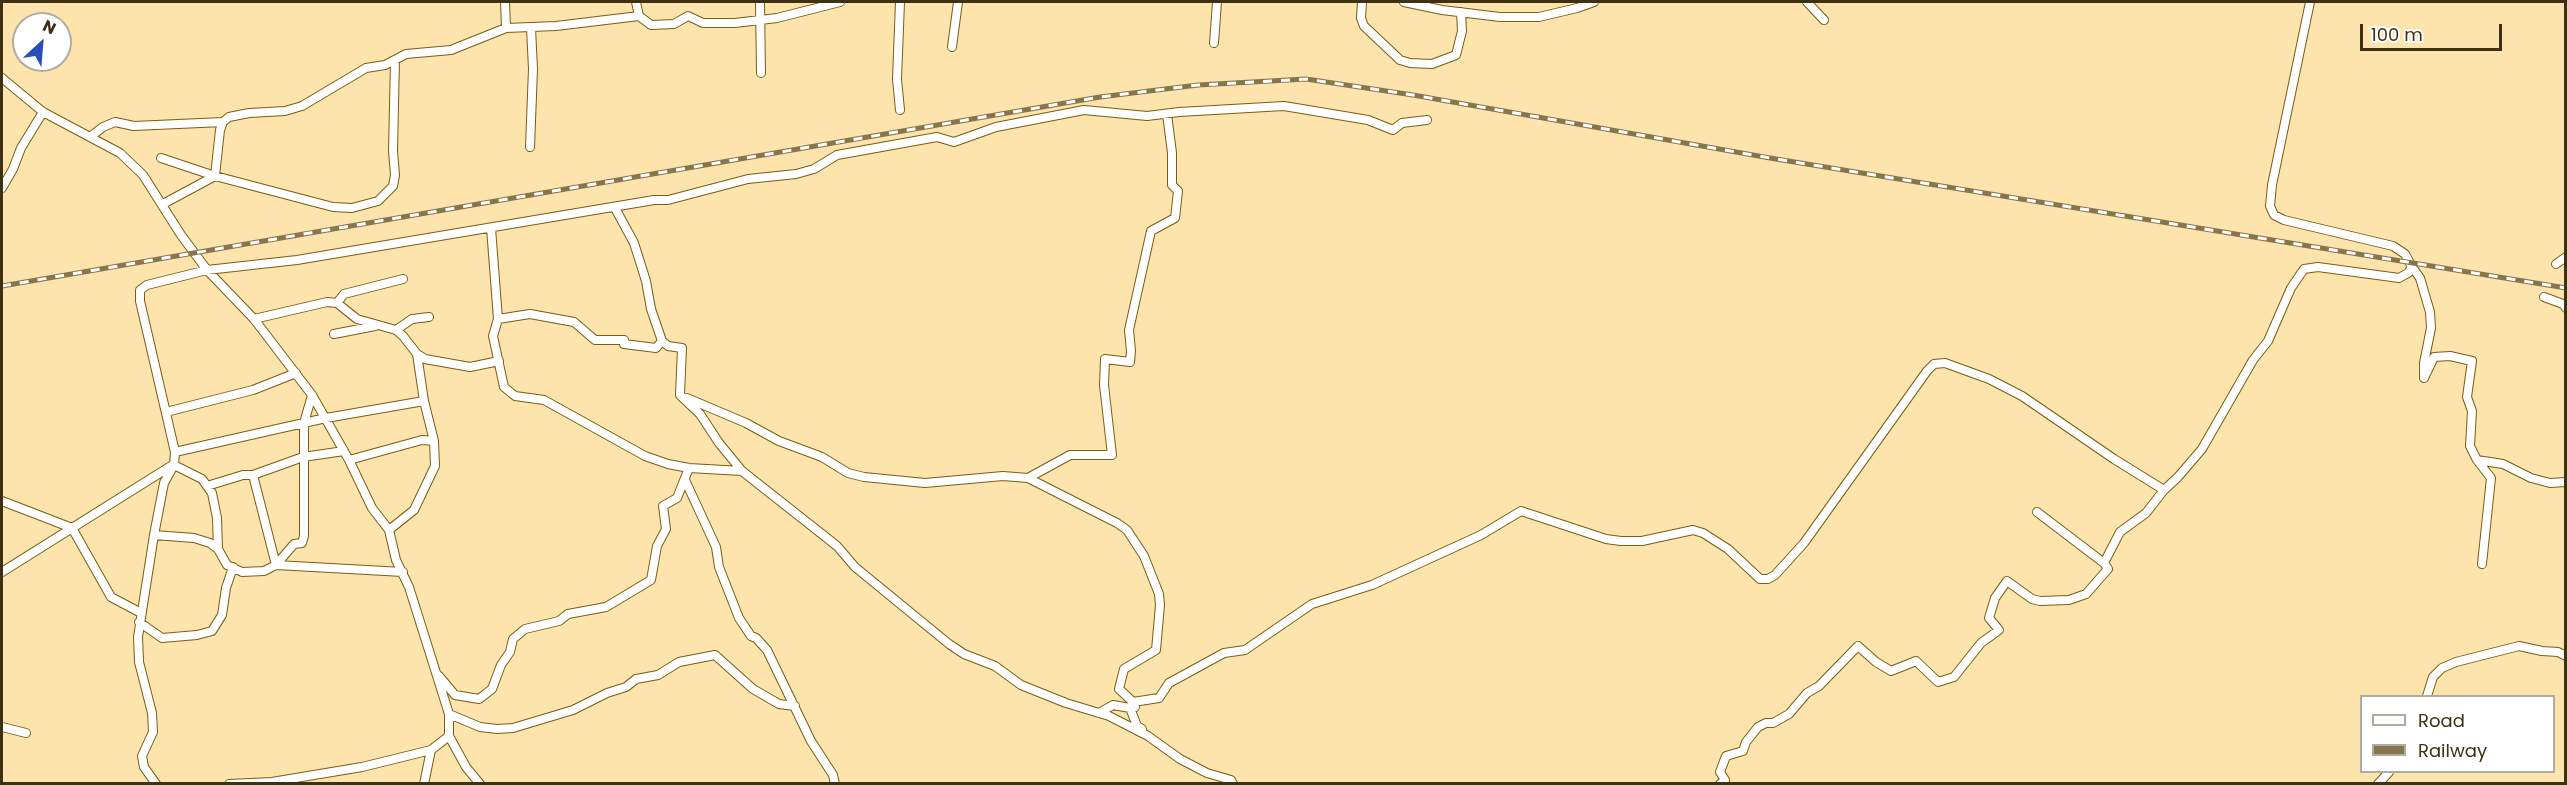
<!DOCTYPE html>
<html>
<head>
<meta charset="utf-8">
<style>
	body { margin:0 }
	#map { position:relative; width:2567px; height:785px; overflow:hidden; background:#fde3ac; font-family:Poppins,sans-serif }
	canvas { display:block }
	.frame { position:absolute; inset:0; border:3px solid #3d3013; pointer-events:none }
	.legend { position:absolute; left:2360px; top:695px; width:195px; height:78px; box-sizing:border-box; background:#fff; border:2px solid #b1aca1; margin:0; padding:8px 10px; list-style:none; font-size:18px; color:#3d3013 }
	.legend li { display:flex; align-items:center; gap:12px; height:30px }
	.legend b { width:30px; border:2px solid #b1aca1 }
	.north { position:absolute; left:12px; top:12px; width:60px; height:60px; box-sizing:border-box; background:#fff; border:2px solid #b1aca1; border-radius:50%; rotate:26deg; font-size:16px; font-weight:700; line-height:24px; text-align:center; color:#3d3013 }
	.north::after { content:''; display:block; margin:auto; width:21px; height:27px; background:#284dbc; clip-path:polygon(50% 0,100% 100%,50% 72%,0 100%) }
	.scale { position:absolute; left:2360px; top:24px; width:142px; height:27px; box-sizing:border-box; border:3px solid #3d3013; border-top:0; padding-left:8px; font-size:18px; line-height:21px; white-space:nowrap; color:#3d3013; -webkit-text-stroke:4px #fff; paint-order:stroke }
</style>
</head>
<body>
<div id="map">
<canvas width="2567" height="785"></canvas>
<div class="frame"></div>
<ul class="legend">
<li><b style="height:8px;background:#fff"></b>Road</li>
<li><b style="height:8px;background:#87754e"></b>Railway</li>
</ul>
<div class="north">N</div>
<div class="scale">100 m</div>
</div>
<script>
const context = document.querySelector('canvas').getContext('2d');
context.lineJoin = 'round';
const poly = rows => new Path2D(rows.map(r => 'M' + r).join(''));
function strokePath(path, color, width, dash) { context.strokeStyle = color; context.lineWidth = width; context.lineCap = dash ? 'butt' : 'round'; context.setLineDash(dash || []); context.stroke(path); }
const minor = poly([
	[505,2,506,28],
	[636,2,639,16],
	[760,2,761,73],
	[1362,2,1361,18,1364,26,1400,60,1410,63,1432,64,1456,55,1462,31,1461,12],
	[1404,2,1442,10,1500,17,1539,17,1577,8,1594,2],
	[1807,2,1824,20],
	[1214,43,1217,2],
	[952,47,958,2],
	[2,78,43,112,120,153,143,175,181,235,207,270,254,319,312,395,349,460,372,508,389,530,396,560,409,587,449,714,449,736,466,767,480,784],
	[900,110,897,79,900,2],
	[90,137,103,127,115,122,134,126,223,122],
	[530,147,533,69,531,28],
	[161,158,215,176,333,207,352,208,378,201,393,186,395,175,393,151,395,60],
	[2,188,13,169,21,148,43,112],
	[163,204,215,176,220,130,223,122,229,117,249,113,285,111,302,106,366,68,385,65,406,54,451,50,506,28,556,26,639,16,651,25,674,24,688,16,703,23,735,23,777,18,840,2],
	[615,208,634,243,646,281,651,309,662,341,668,346,682,348,680,395,700,414,719,443,742,471,837,546,855,567,949,644,964,654,995,666,1021,685,1066,703,1109,716,1148,736,1180,759,1207,773,1231,780,1233,784],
	[491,228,498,319],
	[2556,264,2566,257],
	[2412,267,2420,278,2430,312,2431,328,2424,363,2424,375],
	[2544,297,2563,304,2566,308],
	[337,303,344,294,403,279],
	[254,319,327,302,337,303,357,319,396,330,403,336,417,354,425,359,470,367,499,361],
	[396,330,412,319,429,317],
	[334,334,375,326],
	[662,341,656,348,624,344,624,340,595,340,574,322,530,314,498,319,493,336,504,387,515,396,544,400,645,456,668,464,689,468,742,471],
	[2424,378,2434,357,2450,356,2472,361,2467,397,2472,411,2470,446,2477,460,2503,464,2531,478,2550,483,2566,482],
	[687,398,746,423,779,441,822,457,848,473,864,477,925,483,1003,476,1028,478,1070,455,1112,455,1104,385,1105,359,1130,362,1131,351,1129,330,1151,231,1175,218,1178,191,1172,185,1172,153,1167,114],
	[166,412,253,390,296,373],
	[175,452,326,418,424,401],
	[349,460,422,440,434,441],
	[2477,460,2491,478,2482,564],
	[174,465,202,479,212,493,217,518,218,549,227,565,242,572,264,571,276,565,294,544,302,543,304,536,304,423,312,395],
	[253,475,276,565,403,572],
	[1028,478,1117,523,1127,530,1144,556,1159,594,1160,605,1156,650,1124,669,1119,689,1133,702,1130,708,1137,726,1142,729],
	[685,480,716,547,719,567,739,618,751,636,756,638,767,650,811,741,833,775,835,784],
	[207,486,243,475,253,475,303,457,344,451],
	[2,501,72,528,111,597,141,613],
	[2037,512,2104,563],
	[389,530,414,510,435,466,434,441,424,401,417,354],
	[154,535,194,538,210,543,218,549],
	[2,572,171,466],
	[139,622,162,638,197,635,212,631,222,615,226,588,233,567],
	[439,676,455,695,479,699,492,689,501,665,510,652,513,639,525,629,559,621,568,614,606,607,651,580,657,546,666,529,663,506,677,498,689,468],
	[2427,696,2433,677,2442,668,2456,662,2519,646,2542,651,2558,652,2566,656],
	[1133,702,1159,698,1169,683,1224,653,1245,650,1312,604,1372,585,1481,535,1521,511,1606,539,1621,541,1642,541,1693,530,1703,533,1728,549,1760,579,1768,579,1775,575,1804,543,1927,371,1934,364,1945,363,1989,379,2022,396,2114,459,2164,490],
	[1099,713,1113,705,1130,708,1135,707],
	[449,714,480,727,497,729,513,728,573,710,607,693,626,687,636,679,658,675,679,662,715,655,753,689,779,704,795,706],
	[2,727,26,733],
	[156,784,144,767,142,756,153,732,152,713,139,662,138,637,154,535,164,483,174,465,175,452,140,301,140,290,147,285,207,270,297,260,654,200,668,200,748,179,796,174,814,169,837,155,937,137,954,142,996,127,1084,110,1147,116,1179,112,1284,106,1368,120,1393,130,1402,123,1427,120],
	[229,784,272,782,362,767,431,750,449,736],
	[424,784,431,750],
	[1720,784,1725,780,1720,772,1726,756,1743,751,1746,742,1758,727,1766,723,1773,723,1789,714,1807,693,1819,686,1858,646,1876,662,1891,671,1916,661,1938,682,1954,677,1981,643,1999,630,1989,618,1995,598,2007,581,2032,599,2040,601,2069,600,2086,594,2108,569,2104,563,2120,532,2146,513,2164,490,2178,477,2202,449,2253,360,2268,341,2291,288,2304,269,2318,267,2399,278,2408,273,2412,267,2405,254,2393,246,2284,220,2274,215,2270,206,2272,185,2310,2],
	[2378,784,2389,772]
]);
const rail = poly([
	[2,286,1100,97,1198,85,1306,79,1413,95,1770,158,2566,288]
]);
strokePath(minor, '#7a5d11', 10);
strokePath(minor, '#fff', 8);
strokePath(rail, '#87754e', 5);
strokePath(rail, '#fff', 3, [9]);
</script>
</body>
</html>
